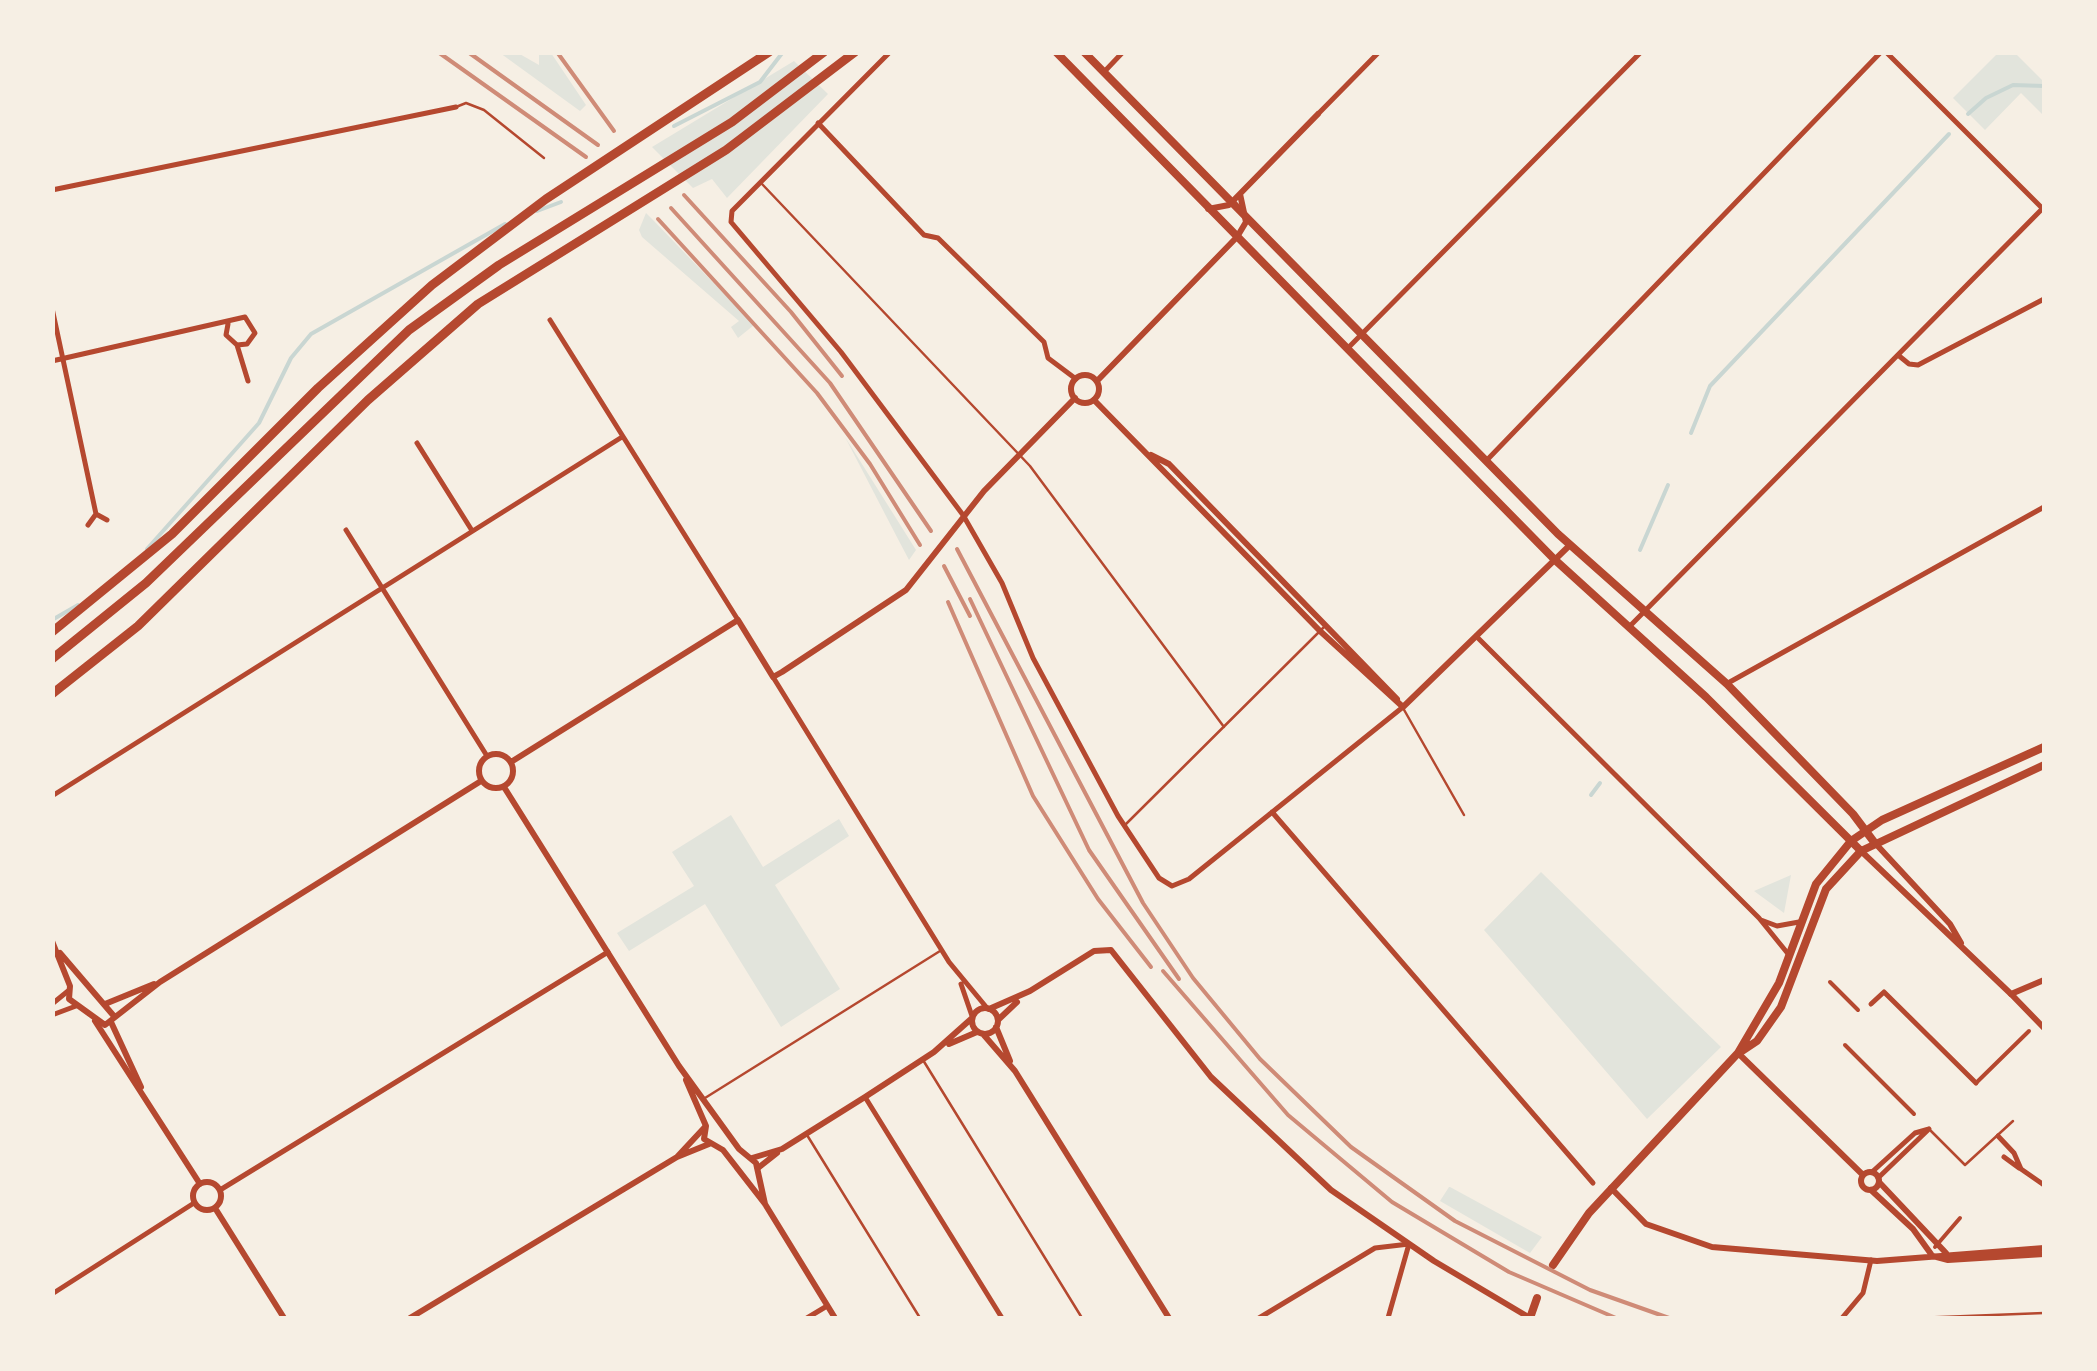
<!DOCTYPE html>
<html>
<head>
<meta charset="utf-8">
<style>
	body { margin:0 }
	#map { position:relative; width:2097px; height:1371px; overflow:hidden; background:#f6efe4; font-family:"PT Serif",serif }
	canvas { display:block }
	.frame { position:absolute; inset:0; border:55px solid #f6efe4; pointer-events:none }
</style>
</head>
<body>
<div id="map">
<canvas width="2097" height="1371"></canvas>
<div class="frame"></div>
</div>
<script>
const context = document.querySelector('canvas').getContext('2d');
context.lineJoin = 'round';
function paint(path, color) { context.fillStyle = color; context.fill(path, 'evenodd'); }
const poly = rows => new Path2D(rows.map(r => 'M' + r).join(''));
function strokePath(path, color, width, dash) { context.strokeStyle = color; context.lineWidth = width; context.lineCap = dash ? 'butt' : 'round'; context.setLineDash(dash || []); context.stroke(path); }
const green = poly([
	[500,53,518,53,539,65,539,53,551,53,586,105,580,111],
	[1998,53,2015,53,2044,82,2044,116,2021,93,1985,130,1953,98],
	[794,61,828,94,727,198,712,179,693,188,652,147],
	[646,213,654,221,754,325,738,338,731,327,739,321,642,237,639,230],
	[845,437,916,550,909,560,899,541],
	[731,815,763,867,839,819,849,836,775,885,840,989,781,1027,705,904,629,951,617,933,694,886,672,852],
	[1541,872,1721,1047,1647,1119,1484,930],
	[1791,875,1784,913,1754,891],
	[1449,1187,1450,1187,1542,1237,1530,1253,1440,1201]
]);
const stream = poly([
	[1968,114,1986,98,2013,85,2044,86],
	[674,126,760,82,783,52],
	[537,211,561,202],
	[1691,433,1710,386,1949,134],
	[147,549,259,423,291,358,311,334,505,224],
	[1640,550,1668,485],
	[52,620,78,605],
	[1591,795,1600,783]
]);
const service = poly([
	[456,107,466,103,484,110,544,158],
	[762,184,1030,466,1224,727],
	[1403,708,1464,815],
	[1125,825,1325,626],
	[923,1060,1082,1318],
	[705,1098,940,951],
	[1931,1131,1965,1165,2013,1121],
	[807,1135,920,1318],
	[1915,1318,2044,1313]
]);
const pedestrian = poly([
	[1830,982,1858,1010],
	[1845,1045,1914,1114],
	[1976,1083,2029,1031],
	[1935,1247,1960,1218]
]);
const minor = poly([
	[890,52,732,211,731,222,841,352,963,515,1002,583,1033,658,1118,816,1159,878,1172,886,1189,879,1403,707],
	[1886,52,2043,209],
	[1104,72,1123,52],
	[1318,114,1379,52],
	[818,123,924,235,938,238,1044,342,1048,358,1076,379],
	[52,190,456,107],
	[52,308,96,514,88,525],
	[550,320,738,620],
	[228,324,226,335,237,345,248,381],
	[1347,349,1641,52],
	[1898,355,1909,364,1918,365,2044,299],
	[52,361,245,317,255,333,247,344,237,345],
	[417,443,471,529],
	[1487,460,1881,52],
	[96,514,107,520],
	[346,530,487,756],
	[1629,627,2044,207],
	[1476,636,1759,918,1789,955],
	[773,677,949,962,987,1008],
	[1728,683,2044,507],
	[52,796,622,437],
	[1272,812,1593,1183],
	[1761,920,1777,926,1799,922],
	[961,984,972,1016],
	[52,1004,68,991],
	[1871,1004,1884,992,1976,1083],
	[52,1015,76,1006],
	[865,1097,1002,1318],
	[1998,1136,2014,1153,2021,1169,2044,1185],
	[2004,1157,2019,1168],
	[1872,1172,1915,1133,1929,1129],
	[1878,1178,1929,1129],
	[220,1190,608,952],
	[52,1294,194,1203],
	[807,1318,827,1306],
	[1259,1318,1375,1248,1409,1244,1388,1318],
	[1842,1318,1863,1293,1871,1260]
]);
const tertiary = poly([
	[1208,209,1229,205,1318,114],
	[1237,237,1246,222,1240,194],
	[1094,400,1320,631,1403,707],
	[1151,455,1169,464,1397,699],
	[1403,707,1570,545],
	[2011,994,2044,1028],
	'972 1021a13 13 0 1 1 26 0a13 13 0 1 1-26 0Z',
	[989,1009,1030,991,1094,951,1111,950,1211,1077,1331,1190,1434,1261,1530,1318],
	[998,1020,1017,1002],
	[95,1021,200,1184],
	[996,1027,1010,1061],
	[983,1034,1015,1071,1169,1318],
	[949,1044,977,1032],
	[1738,1053,1863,1175],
	[677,1157,704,1128],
	[752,1158,782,1149,865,1097,934,1052,971,1019],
	[758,1168,777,1153],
	'1861 1181a9 9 0 1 1 18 0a9 9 0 1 1-18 0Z',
	'193 1196a14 14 0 1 1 28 0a14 14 0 1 1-28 0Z',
	[1879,1182,1946,1253],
	[1611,1188,1646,1224,1712,1247,1877,1261,2044,1248],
	[1871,1190,1913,1229,1931,1254],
	[215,1208,284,1318],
	[1933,1256,1948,1260,2044,1254],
	[410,1318,677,1157,709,1144]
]);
const secondary = poly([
	'1071 389a14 14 0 1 1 28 0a14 14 0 1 1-28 0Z',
	[1097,381,1236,238],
	'479 771a17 17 0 1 1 34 0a17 17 0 1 1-34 0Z',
	[511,762,738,620,773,677,782,672,906,590,984,491,1075,398],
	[504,787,679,1066,739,1149,756,1163,765,1204],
	[1875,843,1950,924,1961,943],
	[1861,851,2011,994,2044,980],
	[52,941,70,986,69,999,105,1025,160,982,481,781],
	[60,953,113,1015],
	[105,1004,154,984],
	[111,1022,141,1087],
	[686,1080,706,1126,704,1139,723,1150,765,1204,835,1318]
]);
const primary = poly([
	[1742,1051,1757,1041,1781,1007,1826,889,1861,851],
	[1553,1265,1589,1213,1738,1053,1779,983,1816,884,1851,841],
	[1530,1318,1537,1298]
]);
const trunk = poly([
	[1056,52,1554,559,1706,697,1861,851,2044,765],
	[1084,52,1558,534,1727,684,1853,814,1874,842],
	[1851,841,1882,820,2044,747]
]);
const motorway = poly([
	[52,632,172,534,318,388,432,285,546,199,769,52],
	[52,659,146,583,409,330,499,265,732,122,824,52],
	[52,694,138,626,368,400,478,304,726,150,855,52]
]);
const rail = poly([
	[438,52,586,157],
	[468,52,598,145],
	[557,52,614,131],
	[684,195,791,312,842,376],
	[671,208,830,383,931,531],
	[658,219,817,393,870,464,920,545],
	[957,549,1143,903,1193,978,1260,1059,1351,1147,1455,1221,1590,1290,1669,1318],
	[944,566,970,616],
	[970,599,1089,850,1179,979],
	[948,602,1033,796,1098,899,1151,967],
	[1163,971,1288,1115,1392,1202,1509,1272,1616,1318]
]);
paint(green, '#e2e4dc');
strokePath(stream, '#c9d6d2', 4);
strokePath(service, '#b5482f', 2.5);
strokePath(pedestrian, '#b5482f', 4);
strokePath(minor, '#b5482f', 5);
strokePath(tertiary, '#b5482f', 6);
strokePath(secondary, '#b5482f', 6);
strokePath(primary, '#b5482f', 8);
strokePath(trunk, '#b5482f', 8);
strokePath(motorway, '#b5482f', 9);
strokePath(rail, '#cf8b77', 4);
</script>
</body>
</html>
